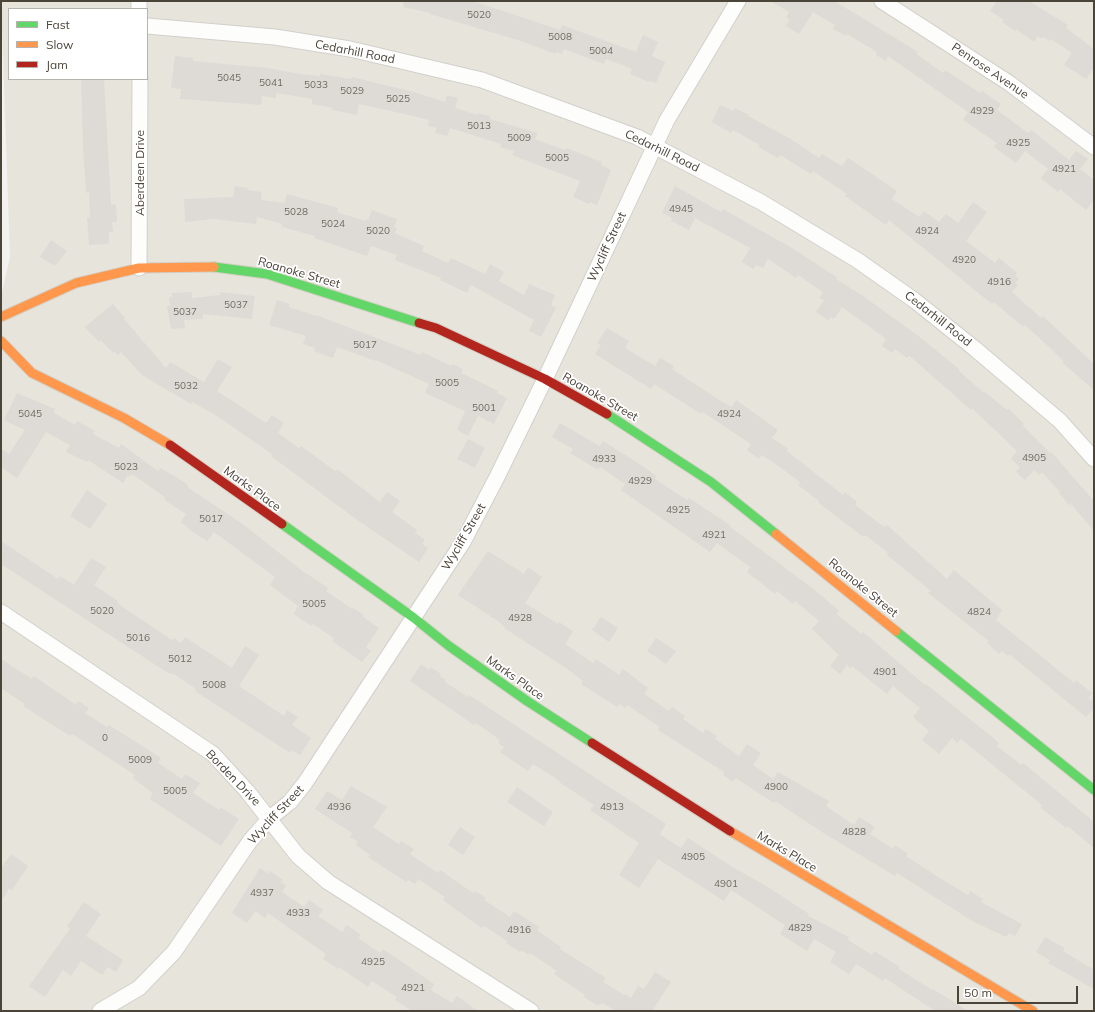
<!DOCTYPE html>
<html>
<head>
<meta charset="utf-8">
<style>
	body { margin:0 }
	#map { position:relative; width:1095px; height:1012px; overflow:hidden; background:#f4f2ee; font-family:Mulish,sans-serif }
	canvas { display:block }
	.frame { position:absolute; inset:0; border:2px solid #4b4439; pointer-events:none }
	.legend { position:absolute; left:8px; top:8px; width:140px; height:72px; box-sizing:border-box; background:#fff; border:1px solid #b7b4b0; margin:0; padding:5px 7px; list-style:none; font-size:12px; color:#4b4439 }
	.legend li { display:flex; align-items:center; gap:8px; height:20px }
	.legend b { width:20px; border:1px solid #b7b4b0 }
	.scale { position:absolute; left:957px; top:986px; width:121px; height:18px; box-sizing:border-box; border:2px solid #4b4439; border-top:0; padding-left:5px; font-size:12px; line-height:14px; white-space:nowrap; color:#4b4439; -webkit-text-stroke:3px #fff; paint-order:stroke }
</style>
</head>
<body>
<div id="map">
<canvas width="1095" height="1012"></canvas>
<div class="frame"></div>
<ul class="legend">
<li><b style="height:5px;background:#63d668"></b>Fast</li>
<li><b style="height:5px;background:#ff974d"></b>Slow</li>
<li><b style="height:5px;background:#b3261e"></b>Jam</li>
</ul>
<div class="scale">50 m</div>
</div>
<script>
const context = document.querySelector('canvas').getContext('2d');
context.lineJoin = 'round';
function paint(path, color) { context.fillStyle = color; context.fill(path, 'evenodd'); }
const poly = rows => new Path2D(rows.map(r => 'M' + r).join(''));
function strokePath(path, color, width, dash) { context.strokeStyle = color; context.lineWidth = width; context.lineCap = dash ? 'butt' : 'round'; context.setLineDash(dash || []); context.stroke(path); }
function label(font, color, halo, rows, align = 'center') {
  context.font = font + ' Mulish,sans-serif'; context.lineWidth = 3.5; context.setLineDash([]); context.textBaseline = 'middle'; context.strokeStyle = halo; context.fillStyle = color; for (const [text, x, y, turn = 0] of rows) {
    context.save(); context.translate(x, y); context.rotate((+turn || 0) * Math.PI / 180); context.textAlign = isNaN(turn) ? turn : align; if (halo) context.strokeText(text, 0, 0); context.fillText(text, 0, 0); context.restore();
  }
}
const residential = poly([
	[1,1,1094,1,1094,1011,1,1011,1,296,10,257],
	[9,9,147,9,147,79,9,79]
]);
const building = poly([
	[404,1,473,1,560,30,562,25,636,52,643,35,658,42,652,56,665,62,656,83,650,81,649,82,630,74,632,69,606,59,604,64,564,49,562,54,556,52,555,54,521,41,430,14,431,13,403,7],
	[770,1,834,1,851,11,918,52,916,54,919,56,943,73,945,70,980,93,982,91,1001,104,997,110,1028,133,1031,130,1069,160,1076,151,1088,159,1080,169,1094,180,1094,200,1086,210,1060,189,1058,192,1041,178,1048,169,1025,151,1016,163,994,147,997,143,963,120,968,112,888,56,886,61,876,55,877,52,847,34,846,36,833,29,835,25,813,12,799,34,786,26,790,20,786,17,789,12],
	[997,1,1029,1,1068,25,1066,28,1094,49,1094,68,1086,79,1064,65,1072,53,1051,39,1049,41,1044,37,1042,39,1038,36,1034,42,1016,29,1015,31,1002,22,1004,20,990,11],
	[175,56,193,58,193,61,268,68,300,74,320,76,320,74,351,79,352,77,414,92,445,102,447,95,458,98,455,108,478,115,478,113,490,116,490,119,538,133,535,139,565,150,566,148,602,162,601,165,611,170,597,205,590,202,589,204,573,197,580,181,512,155,514,151,500,147,501,144,450,128,447,136,435,133,437,128,428,126,429,120,409,115,359,104,357,115,332,110,332,108,312,104,312,99,276,93,276,98,262,96,261,105,180,99,181,89,171,88],
	[81,79,104,79,111,205,116,204,117,222,112,222,113,232,109,232,109,244,89,245,87,218,90,218,89,192,86,193,83,148],
	[720,105,733,111,735,108,749,115,748,116,789,138,819,158,822,154,842,166,848,158,897,191,892,199,919,217,924,211,939,222,946,214,958,223,973,202,987,212,966,241,995,263,999,258,1017,273,1015,276,1019,279,1015,283,1018,285,1012,292,1041,318,1043,316,1094,364,1094,390,1062,362,1063,361,1047,345,1025,325,1023,327,994,302,992,304,889,220,886,225,845,196,847,194,813,171,811,174,780,155,778,158,758,147,760,145,733,130,731,133,712,122],
	[235,186,248,188,247,190,262,192,261,200,284,203,287,194,338,208,337,212,365,221,366,219,368,220,372,210,397,219,394,227,397,228,395,233,424,246,422,251,448,263,451,258,485,274,490,264,504,272,499,281,524,295,529,284,555,295,551,305,556,308,541,337,529,331,534,320,471,285,467,293,440,280,441,278,395,260,397,255,371,246,367,256,314,238,315,236,282,227,282,224,257,217,256,224,214,219,185,222,184,199,233,197],
	[675,186,721,212,723,209,792,248,827,271,837,277,836,279,863,296,917,335,959,369,958,370,984,393,985,392,1007,410,1009,409,1024,424,1023,426,1050,453,1051,452,1094,501,1094,531,1070,503,1069,505,1059,493,1060,492,1042,472,1039,475,1034,470,1025,480,1016,472,1020,467,1011,459,1017,451,972,408,971,410,913,359,909,356,907,358,895,349,892,353,882,346,886,340,885,338,842,307,834,319,831,317,828,320,816,312,824,300,819,298,823,292,798,275,796,278,768,259,763,268,756,265,753,269,742,262,750,248,695,218,689,230,671,221,672,218,662,213],
	[51,240,67,251,55,266,40,257],
	[192,292,192,298,220,295,220,292,255,296,252,319,203,314,203,319,184,320,185,328,171,329,167,306,170,306,169,297,172,297,172,293],
	[277,300,290,304,289,307,316,316,316,315,421,355,422,352,451,366,452,364,463,369,461,373,498,391,497,393,507,398,494,424,478,416,468,436,457,430,465,411,425,393,429,384,376,360,376,361,337,347,333,358,314,351,315,348,303,344,306,336,269,325],
	[113,304,125,318,124,319,166,368,170,362,204,382,218,359,232,367,217,391,266,423,272,415,284,423,278,433,299,448,301,446,335,471,337,469,380,502,387,492,400,501,392,512,417,530,415,533,425,540,422,544,428,548,419,562,356,519,271,456,272,454,217,416,192,402,191,404,142,375,121,352,118,355,115,352,113,353,101,340,99,342,85,327],
	[607,328,629,341,625,348,655,366,660,358,674,366,672,369,719,400,732,407,736,400,778,430,772,438,788,449,787,451,843,495,845,492,857,502,855,505,880,524,885,527,887,525,947,579,954,570,1002,610,996,620,1074,683,1076,680,1092,693,1088,698,1094,702,1094,708,1086,717,1009,654,1008,656,1002,651,999,654,987,643,989,641,928,593,931,591,887,555,888,553,867,536,862,536,828,510,818,502,819,501,798,485,800,482,777,465,762,455,759,459,747,450,751,444,703,412,701,414,654,384,651,389,595,354,601,345,597,343],
	[17,393,55,409,54,413,75,425,77,421,95,431,93,434,119,448,121,444,158,471,160,468,176,477,188,485,187,487,240,522,301,570,328,588,326,591,352,609,353,608,364,615,363,617,379,628,366,647,371,651,362,662,332,641,334,638,313,624,311,626,294,614,298,606,270,585,275,577,214,532,207,541,193,532,181,522,186,514,166,501,164,498,165,497,132,474,130,476,128,475,123,483,88,460,87,462,66,452,70,445,46,432,17,478,1,467,1,449,9,454,25,430,4,420],
	[560,423,600,446,603,441,644,467,656,476,655,479,687,500,689,498,730,525,729,526,816,591,839,611,836,614,861,634,863,632,925,685,926,684,997,741,999,743,997,746,1021,765,1023,763,1094,822,1094,848,1068,826,1066,828,1040,807,1042,805,961,739,957,743,952,738,939,754,922,740,929,731,913,717,920,708,893,686,887,694,852,666,851,668,847,665,840,674,830,666,839,655,812,629,819,621,795,601,793,604,777,591,775,594,747,572,750,567,717,543,710,552,621,490,625,484,600,467,598,470,570,453,573,449,552,437],
	[468,439,485,448,475,468,457,459],
	[87,490,107,504,90,529,70,516],
	[1,541,58,579,60,576,74,585,91,558,106,567,94,585,118,601,117,602,121,606,172,640,174,638,181,643,185,637,232,668,245,646,259,655,239,686,284,716,287,710,298,717,292,725,311,738,300,755,292,750,290,753,195,691,196,689,174,674,168,673,1,564],
	[488,551,524,574,528,567,542,577,525,603,558,624,559,622,573,631,565,644,593,663,596,659,619,675,623,669,648,688,644,694,669,711,672,707,685,716,683,719,703,733,706,729,717,736,715,739,739,756,747,744,761,753,753,765,773,779,778,772,829,801,826,806,854,825,859,817,875,827,870,834,893,849,895,845,908,854,906,856,938,877,968,895,970,891,983,899,981,902,1022,924,1015,936,1009,933,1006,937,974,922,897,873,895,876,822,832,775,801,774,803,736,778,733,782,723,775,724,772,658,730,660,727,627,705,625,708,619,704,617,707,581,684,583,681,566,668,504,628,505,627,498,621,458,595],
	[601,617,618,628,609,642,592,630],
	[656,638,676,651,666,664,647,651],
	[1,659,32,679,34,676,76,705,78,701,89,708,85,713,107,727,109,725,161,758,158,763,182,779,185,774,200,783,193,793,219,810,220,807,239,819,221,846,150,799,153,793,133,778,135,775,72,734,70,736,23,706,25,704,1,688],
	[421,664,429,670,430,667,441,674,440,676,446,680,445,682,468,697,469,695,666,824,660,834,681,848,688,838,731,866,768,887,809,914,808,916,849,937,848,940,872,955,874,951,900,967,899,969,932,990,933,989,968,1011,935,1011,885,978,883,981,856,964,849,974,830,962,836,952,814,939,807,951,780,934,785,925,731,890,724,901,658,859,639,888,619,875,639,843,590,810,594,805,559,782,560,781,533,764,528,771,500,752,504,747,498,743,500,740,476,723,474,725,410,681],
	[351,786,387,807,373,827,399,844,401,841,414,849,410,854,438,873,440,870,473,893,475,891,486,898,484,900,510,917,514,911,539,927,537,930,561,947,560,949,606,978,603,982,624,995,625,994,631,998,638,986,644,989,655,972,671,982,652,1011,615,1011,603,1003,602,1005,600,1003,598,1006,584,997,585,995,554,974,557,971,530,953,529,955,521,950,520,952,506,943,507,941,484,926,482,928,469,919,443,900,445,897,418,879,415,884,408,880,406,882,368,857,370,855,356,845,358,842,350,837,352,833,315,809,327,791,342,800],
	[517,787,553,812,544,826,507,802],
	[460,827,475,837,463,855,448,845],
	[11,854,28,866,12,890,9,889,1,901,1,868],
	[260,868,268,874,270,871,283,880,281,882,286,886,282,892,304,907,309,900,323,910,318,916,342,932,347,925,361,935,358,938,380,953,383,949,434,984,431,990,452,1003,457,996,478,1011,412,1011,395,1000,397,997,372,981,368,987,339,967,338,969,323,959,326,954,268,913,265,918,255,911,247,923,232,913],
	[84,902,101,914,86,936,123,960,116,972,108,967,102,975,81,961,71,976,63,970,45,997,29,986,70,929,67,926],
	[1045,937,1065,948,1063,951,1094,970,1094,989,1048,963,1050,960,1036,952]
]);
const street = poly([
	[139,1,139,9],
	[882,1,1009,83,1094,147],
	[147,26,275,37,350,49,482,80,637,137,761,202,857,260,914,300,974,348,1060,421,1094,459],
	[139,268,140,79],
	[1,612,213,754,247,791,298,856,328,882,531,1011],
	[100,1011,139,988,174,952,250,841,270,818,290,802,305,783,463,542,497,477,545,379,667,120,738,1]
]);
const fast = poly([
	[214,267,267,274,419,323],
	[607,414,711,482,776,534],
	[282,524,414,618,449,646,527,701,592,743],
	[896,631,1094,790]
]);
const slow = poly([
	[1,317,76,283,139,268,214,267],
	[1,341,32,373,124,418,170,445],
	[776,534,896,631],
	[730,831,1033,1011]
]);
const jam = poly([
	[419,323,436,328,545,379,607,414],
	[170,445,282,524],
	[592,743,730,831]
]);
const numberNames = [
	["5020",479,15],
	["5008",560,37],
	["5004",601,51],
	["5045",229,78],
	["5041",271,83],
	["5033",316,85],
	["5029",352,91],
	["5025",398,99],
	["4929",982,111],
	["5013",479,126],
	["5009",519,138],
	["4925",1018,143],
	["5005",557,158],
	["4921",1064,169],
	["4945",681,209],
	["5028",296,212],
	["5024",333,224],
	["5020",378,231],
	["4924",927,231],
	["4920",964,260],
	["4916",999,282],
	["5037",236,305],
	["5037",185,312],
	["5017",365,345],
	["5005",447,383],
	["5032",186,386],
	["5001",484,408],
	["5045",30,414],
	["4924",729,414],
	["4905",1034,458],
	["4933",604,459],
	["5023",126,467],
	["4929",640,481],
	["4925",678,510],
	["5017",211,519],
	["4921",714,535],
	["5005",314,604],
	["5020",102,611],
	["4824",979,612],
	["4928",520,618],
	["5016",138,638],
	["5012",180,659],
	["4901",885,672],
	["5008",214,685],
	["0",105,738],
	["5009",140,760],
	["4900",776,787],
	["5005",175,791],
	["4936",339,807],
	["4913",612,807],
	["4828",854,832],
	["4905",693,857],
	["4901",726,884],
	["4937",262,893],
	["4933",298,913],
	["4829",800,928],
	["4916",519,930],
	["4925",373,962],
	["4921",413,988]
];
const streetNames = [
	["Cedarhill Road",355,52,11],
	["Penrose Avenue",990,71,34],
	["Cedarhill Road",662,151,26],
	["Aberdeen Drive",140,173,-90],
	["Wycliff Street",607,247,-65],
	["Roanoke Street",299,273,16],
	["Cedarhill Road",938,319,38],
	["Roanoke Street",600,397,30],
	["Marks Place",252,489,36],
	["Wycliff Street",464,537,-60],
	["Roanoke Street",863,588,39],
	["Marks Place",515,678,35],
	["Borden Drive",233,778,46],
	["Wycliff Street",276,815,-47],
	["Marks Place",787,852,31]
];
paint(residential, '#e7e4dc');
paint(building, '#dedbd6');
strokePath(street, '#d2d0cb', 17);
strokePath(fast, '#d3cfc5', 11);
strokePath(slow, '#d3cfc5', 11);
strokePath(jam, '#d3cfc5', 11);
strokePath(street, '#fdfdfc', 15);
strokePath(fast, '#63d668', 9);
strokePath(slow, '#ff974d', 9);
strokePath(jam, '#b3261e', 9);
label('10px', '#706a61', null, numberNames);
label('12px', '#4b4439', '#fff', streetNames);
</script>
</body>
</html>
